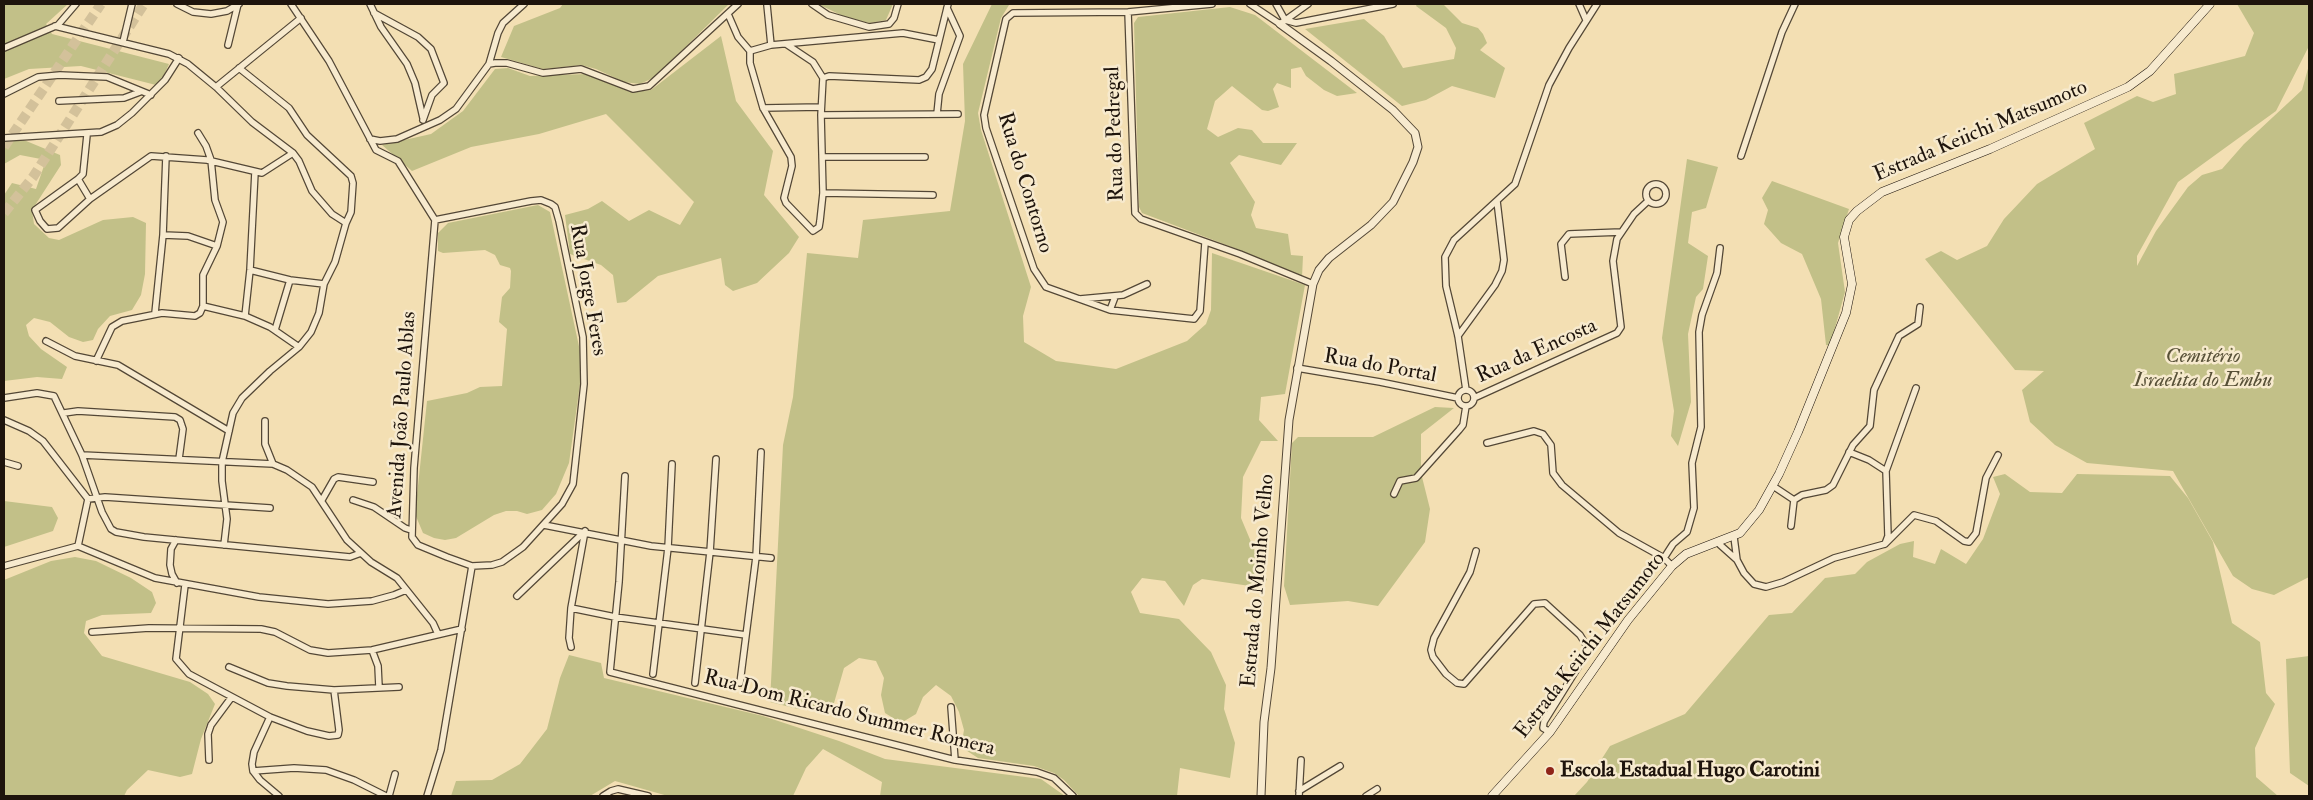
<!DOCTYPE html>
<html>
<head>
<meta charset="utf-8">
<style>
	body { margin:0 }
	#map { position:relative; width:2313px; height:800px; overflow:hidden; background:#f3dfb3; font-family:"IM FELL Double Pica",serif }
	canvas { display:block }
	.frame { position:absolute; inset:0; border:5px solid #1e140c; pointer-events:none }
</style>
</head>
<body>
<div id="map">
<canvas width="2313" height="800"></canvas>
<div class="frame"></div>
</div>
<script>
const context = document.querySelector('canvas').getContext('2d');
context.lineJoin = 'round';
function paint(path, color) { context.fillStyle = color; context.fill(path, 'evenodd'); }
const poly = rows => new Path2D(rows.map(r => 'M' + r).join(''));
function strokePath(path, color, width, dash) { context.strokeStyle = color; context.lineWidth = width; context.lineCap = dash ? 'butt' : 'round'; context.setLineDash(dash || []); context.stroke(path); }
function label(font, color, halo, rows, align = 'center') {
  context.font = font + ' "IM FELL Double Pica",serif'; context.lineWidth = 5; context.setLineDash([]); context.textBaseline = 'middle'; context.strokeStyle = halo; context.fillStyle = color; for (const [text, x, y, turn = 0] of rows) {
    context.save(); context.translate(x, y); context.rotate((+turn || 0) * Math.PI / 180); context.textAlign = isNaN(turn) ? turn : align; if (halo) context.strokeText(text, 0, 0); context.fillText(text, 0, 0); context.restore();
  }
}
const green = poly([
	[4,4,68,4,46,24,52,34,169,64,164,75,156,85,81,66,29,69,4,79],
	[563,4,729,4,655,77,640,84,624,82,596,69,581,65,543,69,501,57,514,26,560,8],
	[818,4,893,4,886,20,869,23,845,17],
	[992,4,1142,4,1009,5,1001,18,978,113,981,130,1031,287,1023,316,1024,342,1056,361,1116,369,1187,341,1206,324,1211,310,1212,253,1305,285,1285,394,1261,397,1259,420,1278,441,1261,441,1243,477,1241,518,1267,580,1257,587,1202,579,1193,585,1184,606,1165,581,1142,578,1131,592,1140,613,1179,619,1211,652,1226,685,1224,709,1235,743,1230,778,1180,768,1177,796,1079,796,1064,780,1054,773,1034,766,978,758,961,747,964,730,959,712,951,696,936,685,923,697,916,714,901,723,885,713,881,695,884,678,876,661,859,658,844,668,834,703,817,710,798,709,770,702,783,445,793,397,807,253,858,258,863,220,950,211,965,121,963,64],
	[1417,4,1443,4,1462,23,1478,28,1483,34,1487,43,1480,50,1505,68,1495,98,1452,86,1426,100,1402,106,1305,29,1364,19,1384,36,1403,68,1454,59,1456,48,1446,28,1416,6],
	[2237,4,2309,4,2309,46,2276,111,2178,182,2137,256,2137,266,2156,231,2188,187,2202,175,2222,169,2244,144,2302,90,2309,65,2309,577,2274,595,2252,589,2233,576,2173,471,2087,463,2055,445,2030,422,2022,390,2044,371,2015,370,1925,259,1941,251,1957,260,1987,246,2004,219,2037,184,2095,149,2084,123,2137,96,2153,102,2176,94,2174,74,2245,56,2254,33],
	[1230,7,1255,15,1357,93,1337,96,1324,90,1306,76,1301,67,1291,69,1291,88,1277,83,1273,89,1279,107,1268,111,1262,110,1232,86,1215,101,1207,129,1218,137,1238,128,1252,130,1263,143,1297,143,1281,165,1239,155,1230,163,1255,202,1251,215,1256,228,1288,234,1291,255,1303,256,1302,277,1237,249,1142,213,1139,207,1134,23,1138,17],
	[721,36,736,101,773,151,764,195,799,237,789,253,757,283,733,291,725,285,721,258,658,276,626,302,617,303,613,275,601,265,570,254,565,215,588,209,602,201,629,221,649,210,680,225,694,202,606,114,539,134,471,147,412,171,382,145,431,134,463,111,495,69,508,68,530,76,587,74,630,92,651,90],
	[4,137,19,138,60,155,61,165,32,210,34,224,49,238,59,240,103,220,133,217,146,223,145,274,141,295,132,310,110,316,98,329,93,340,83,342,69,337,50,322,34,318,26,325,29,336,41,349,67,367,62,379,37,377,4,381,4,195,12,183,36,189,46,160,20,155,4,164],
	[1687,159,1718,167,1706,208,1692,212,1688,243,1708,256,1703,289,1696,297,1688,334,1691,402,1678,446,1671,436,1674,411,1662,338],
	[1772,181,1849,209,1838,243,1845,292,1830,346,1826,345,1821,299,1802,254,1781,243,1764,224,1768,210,1762,198],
	[538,205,550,212,580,351,580,384,569,463,556,494,542,510,527,514,517,511,506,511,494,515,456,538,445,540,434,538,423,533,415,514,427,401,467,393,480,387,502,386,507,329,499,322,502,297,510,288,511,271,510,268,500,265,495,255,485,250,443,253,438,251,438,233,448,223],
	[1435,407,1454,408,1421,434,1421,473,1430,509,1425,542,1378,606,1348,601,1290,605,1284,586,1292,443,1298,437,1373,437],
	[2005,474,2030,492,2062,493,2077,474,2170,476,2188,498,2213,542,2232,623,2260,642,2266,693,2275,704,2255,748,2256,777,2278,796,1574,796,1587,782,1610,746,1685,714,1769,615,1792,613,1825,578,1855,574,1867,562,1900,544,1914,541,1913,557,1935,564,1941,549,1966,564,1983,539,2000,494,1993,477],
	[4,501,52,507,58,518,53,531,4,547],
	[75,557,96,561,131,578,152,592,156,603,151,613,102,615,86,621,84,633,102,656,190,682,208,694,215,704,201,739,192,774,180,777,148,770,127,790,124,796,4,796,4,580,51,561],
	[569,655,601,663,604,678,763,716,839,741,885,759,1041,779,1065,796,880,796,882,782,823,749,806,768,793,796,668,796,615,781,590,796,451,796,456,781,492,780,520,764,547,729,560,678],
	[2309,656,2309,786,2290,773,2286,659]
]);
const motorwayTunnel = poly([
	[4,147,101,4],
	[4,213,33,177,144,4]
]);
const minor = poly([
	[177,4,193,12,211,14,227,11,239,4],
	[291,4,329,61,376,150,398,161,435,220,414,468,412,537,418,545,447,557,472,566,492,565,502,562,523,547,562,504,573,484,584,384,583,337,559,221,555,207,551,204,541,200,531,201,435,220],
	[370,4,381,27,407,64,415,83,423,118],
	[812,4,828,15,869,27,889,24,894,18,898,4],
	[1250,4,1280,24,1308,4],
	[1276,4,1285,20,1296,23,1393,4],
	[1579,4,1586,20],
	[767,5,771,45],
	[1128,12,1135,213,1141,219,1240,254,1313,284],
	[374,13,418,37,431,49,444,83,432,95,423,120],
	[728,14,738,37,750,51],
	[55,26,169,54,188,64,216,87,252,122,293,153,299,161,312,191,332,214,346,223,351,212,353,183,351,176,307,135,289,108,239,68],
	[123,42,132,4],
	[228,45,238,4],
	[4,48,58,25,76,4],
	[750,51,750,63,763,108,791,157,792,166,784,198,786,203,813,231,819,227,820,221,823,193,821,115,823,78,813,62,786,44],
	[750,51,771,45,903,33,939,40],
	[489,64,498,33,503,23,524,4],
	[823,78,829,76,919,80,926,77,932,69,948,4],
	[216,87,301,18],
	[4,94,38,77,60,75,107,77,151,95],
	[59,101,124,98,140,92],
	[763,108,821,107],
	[937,114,939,94,960,36,947,8],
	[821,115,958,114],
	[87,135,83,174,78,179,35,210,40,221,47,229,58,228,90,199],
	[4,138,101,132,117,125,132,113,165,80,179,58],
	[370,139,380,141,397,139,440,120,456,109,489,64,495,63,507,63,543,73,581,69,633,89,649,86,738,4],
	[1741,156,1782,32,1795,4],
	[822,157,925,157],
	[78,179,90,199,151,156,207,160,262,173,293,153],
	'1646 194a10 10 0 1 1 20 0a10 10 0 1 1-20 0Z',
	[823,193,933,195],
	[163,235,188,236,217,246],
	[1205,243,1200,311,1194,319,1110,310,1046,287,1034,269,986,128,984,115,1006,19,1013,13,1128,12,1212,4],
	[250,270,290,280,324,284],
	[1565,277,1561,244,1569,234,1621,232],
	[1080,299,1123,295,1147,284],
	[203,306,245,316,270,327,299,347],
	[1110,310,1115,297],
	[155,313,163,235,166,156],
	[245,316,250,270,255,172],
	[275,330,290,280],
	[1458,336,1495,285,1502,271,1504,260,1497,201],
	[46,341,75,356,118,365,229,431],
	[96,361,112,327,122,321,162,313,195,316,200,313,203,306,203,275,217,246,223,222,215,200,211,160,206,146,198,133],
	[1297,368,1380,382,1458,398],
	[1466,390,1458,336,1446,286,1445,257,1454,240,1515,184,1549,85,1569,48,1597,4],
	'1458 398a8 8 0 1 1 16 0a8 8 0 1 1-16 0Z',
	[4,398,37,393,54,396,82,455,102,512,111,529,116,532,144,537,350,557,361,553],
	[1474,398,1617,333,1621,327,1613,261,1617,239,1634,214,1648,201],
	[64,413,78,411,175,417,180,420,183,429,179,459],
	[4,420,29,431,43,441,88,499,78,546],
	[265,421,265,444,273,464],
	[1487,443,1534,431,1543,434,1551,445,1553,473,1562,485,1619,533,1664,558,1672,566],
	[1849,452,1869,460,1886,471],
	[82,455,273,464,287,470,312,487,347,540,371,562,397,578,433,623,438,634],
	[4,462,18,466],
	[625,476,619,582,610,672,955,760,1037,772,1054,778,1073,796],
	[1773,486,1794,500],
	[1394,494,1400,481,1416,478,1459,430,1463,425,1466,406],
	[88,499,105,497,270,508],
	[322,500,334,479,338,477,373,482],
	[353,500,374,507,405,528,411,530],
	[544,525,651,546,771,558],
	[1791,526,1794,500,1802,495,1826,490,1833,485,1853,445,1870,426,1874,390,1899,336,1918,324,1920,307],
	[176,540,171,549,170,565,172,574,177,583],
	[1718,543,1737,560,1734,537],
	[1885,544,1914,515,1936,521,1964,541,1969,542,1976,533,1986,478,1998,455],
	[224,545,227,519,222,481,222,462,233,413,242,398,270,371,299,347,311,332,319,313,324,284,335,262,346,223],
	[1476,551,1470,572,1434,638,1431,650,1433,657,1446,674,1457,683,1464,684,1534,604,1545,603,1580,635,1588,648,1585,656,1544,722,1543,728,1550,732],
	[1664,558,1673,544,1687,532,1694,508,1692,463,1701,427,1699,332,1702,315,1717,273,1720,248],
	[1737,560,1744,573,1754,584,1766,587,1783,582,1834,558,1885,544,1888,536,1886,471,1916,388],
	[4,566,78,546,155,578,259,597,328,604,372,601,394,595,406,590],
	[185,585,176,659,189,674,270,717,307,731,329,736,338,735,339,730,334,690],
	[517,596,585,531],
	[571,608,615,617,746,635],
	[92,632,149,628,261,629,275,632,310,650,328,653,372,650,462,629],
	[571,647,569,638,571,608,585,531],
	[372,650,378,666,379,687],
	[229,667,268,683,287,686,334,690,399,687],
	[653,674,668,548,672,464],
	[695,683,710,552,716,459],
	[740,683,756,557,761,452],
	[951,707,955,760],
	[270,717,254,752,252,764,253,771,260,780,279,796],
	[209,760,208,734,211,725,231,698],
	[253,771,294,768,326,770,354,780,386,796],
	[1299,791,1340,766],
	[389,796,395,774],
	[427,796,441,750,472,566],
	[603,796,611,791,618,789,648,796],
	[1299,796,1301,760],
	[1366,796,1377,789]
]);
const tertiary = poly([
	[1261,796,1264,722,1271,668,1289,420,1313,284,1319,270,1329,258,1371,225,1393,202,1413,162,1418,147,1415,133,1393,110,1331,61,1280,24]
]);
const secondary = poly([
	[1492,796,1550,732,1628,620,1672,566,1686,554,1740,533,1759,510,1779,474,1798,432,1846,313,1852,284,1844,237,1849,220,1857,211,1882,192,1990,149,2128,87,2150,71,2210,4]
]);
const markers = [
	[1550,771,5,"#8f2418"]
];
const streetNames = [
	["Estrada Keiichi Matsumoto",1981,132,-23],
	["Rua do Pedregal",1116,134,-92],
	["Rua do Contorno",1024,183,73],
	["Rua Jorge Feres",587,290,80],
	["Rua da Encosta",1537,352,-24],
	["Rua do Portal",1380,367,10],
	["Avenida João Paulo Ablas",403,415,-86],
	["Estrada do Moinho Velho",1259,581,-85],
	["Estrada Keiichi Matsumoto",1591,646,-52],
	["Rua Dom Ricardo Summer Romera",849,714,14]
];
const parkNames = [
	["Cemitério",2203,357],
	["Israelita do Embu",2203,381]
];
const poiNames = [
	["Escola Estadual Hugo Carotini",1560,771]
];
paint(green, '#c2c088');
strokePath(motorwayTunnel, '#d3c19a', 10, [10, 5]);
strokePath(minor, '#534736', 8);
strokePath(tertiary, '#534736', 9);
strokePath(secondary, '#1e140c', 9);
strokePath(minor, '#f7eace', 5.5);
strokePath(tertiary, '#f7eace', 7);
strokePath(secondary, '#f7eace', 8);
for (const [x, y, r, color] of markers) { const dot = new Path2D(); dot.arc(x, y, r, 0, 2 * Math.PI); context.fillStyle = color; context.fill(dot); strokePath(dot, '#f7eace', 2); }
label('21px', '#1e140c', '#f7eace', streetNames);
label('italic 21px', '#575037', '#f7eace', parkNames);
label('bold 21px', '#1e140c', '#f7eace', poiNames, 'left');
</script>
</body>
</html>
